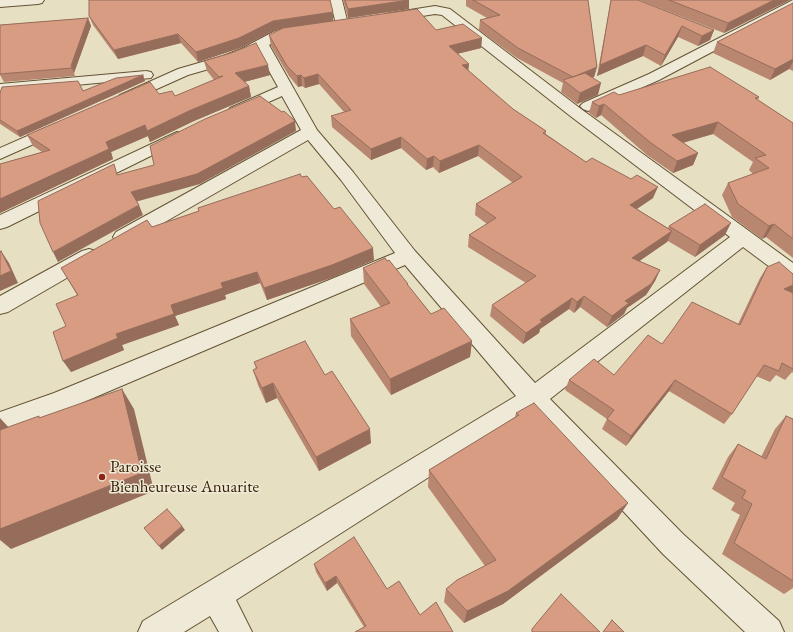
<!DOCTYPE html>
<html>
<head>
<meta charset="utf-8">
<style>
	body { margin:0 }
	canvas { display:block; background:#e7dfc2 }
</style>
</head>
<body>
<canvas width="793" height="632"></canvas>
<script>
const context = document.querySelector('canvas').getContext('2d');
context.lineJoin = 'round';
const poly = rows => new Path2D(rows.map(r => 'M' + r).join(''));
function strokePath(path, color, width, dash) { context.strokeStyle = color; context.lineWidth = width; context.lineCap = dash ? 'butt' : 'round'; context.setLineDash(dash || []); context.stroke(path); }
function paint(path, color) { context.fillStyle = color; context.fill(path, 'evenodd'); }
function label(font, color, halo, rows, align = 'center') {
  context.font = font + ' "EB Garamond",serif'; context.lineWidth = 3; context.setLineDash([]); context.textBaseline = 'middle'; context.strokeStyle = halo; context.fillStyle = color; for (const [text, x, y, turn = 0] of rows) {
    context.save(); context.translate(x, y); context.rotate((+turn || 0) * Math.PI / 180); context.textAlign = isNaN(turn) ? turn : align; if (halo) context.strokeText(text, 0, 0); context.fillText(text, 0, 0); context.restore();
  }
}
const minor = poly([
	[0,0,44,0,42,3,38,4,0,7,0,0],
	[330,0,342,0,348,24,347,27,337,27,336,24,330,0],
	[793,0,793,9,659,80,593,109,588,111,583,109,580,106,583,103,649,74,793,0],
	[435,6,450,9,581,109,793,263,793,281,786,279,743,247,550,399,683,534,779,621,784,632,745,632,663,554,531,412,236,600,252,632,219,632,210,616,184,632,138,632,143,621,516,396,405,265,72,407,0,434,0,412,54,393,395,253,341,180,308,140,130,242,123,244,116,242,113,237,116,232,301,130,282,96,242,114,236,116,230,114,228,111,230,108,278,87,258,51,233,62,188,75,130,101,125,103,120,101,117,98,120,95,178,69,223,56,241,49,275,31,299,26,304,27,306,30,304,33,284,37,269,45,317,130,353,172,415,251,535,383,730,237,569,115,442,15,435,14,391,21,386,20,385,17,386,14,391,13,435,6],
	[146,71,151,72,153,75,151,78,0,92,0,84,146,71],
	[57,123,63,125,65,128,63,131,0,159,0,148,57,123],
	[177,132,183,134,185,137,183,140,7,227,0,229,0,215,177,132],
	[89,249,96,251,99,256,96,261,8,312,0,314,0,296,82,251,89,249]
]);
const wall = poly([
	[83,0,330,0,333,12,333,21,436,30,482,38,481,48,457,54,468,70,513,109,546,131,546,134,586,162,653,198,637,209,668,228,669,226,725,235,695,257,668,241,667,242,639,261,660,270,655,281,646,295,627,308,624,314,607,327,580,307,574,313,569,309,540,329,539,333,523,344,490,316,492,305,526,283,468,247,469,235,487,224,475,215,476,204,513,183,478,156,439,173,433,167,426,170,401,148,371,160,332,127,331,116,344,112,319,84,305,88,302,86,298,87,289,76,271,46,269,35,283,28,275,30,240,48,198,62,181,43,118,59,93,25,89,16,89,0],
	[343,0,409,0,409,9,348,18],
	[466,0,588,0,597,67,594,77,592,78,598,95,577,104,561,92,563,83,517,58,479,30,480,20,487,18,466,6],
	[611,0,714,30,710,40,698,46,678,37,661,66,643,56,597,76],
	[639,0,790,0,724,33],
	[793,3,793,71,789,69,770,80,713,53,717,42],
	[88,18,91,26,74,73,75,76,4,82,0,75,0,25],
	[204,61,270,75,244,82,249,86,251,97,194,121,150,142,148,136,111,152,113,159,0,213,0,164,42,152,33,146,27,135,159,94,175,96,214,80,207,71],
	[143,75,145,81,20,137,0,124,0,93,83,91],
	[619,95,759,97,758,100,793,123,793,258,766,237,762,239,732,217,722,195,728,183,753,174,749,170,753,162,713,134,683,143,698,153,693,165,673,173,647,155,601,115,596,118,589,113,592,102],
	[198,208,374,260,334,277,267,300,260,283,225,295,226,299,175,316,179,325,122,345,124,350,71,372,66,326,77,295,61,268,152,227,199,211],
	[767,267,793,274,793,373,792,372,785,380,776,375,770,382,756,376,732,414,724,424,669,391,626,446,602,429,607,419,565,390,569,380,614,375,662,344,738,324,760,278],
	[363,268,408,284,408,286,431,314,472,341,470,357,391,395,351,336,350,319,381,307,364,284],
	[254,362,325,375,371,443,319,471,277,398,266,403,258,385,253,370,256,369],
	[516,413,628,503,617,519,503,604,464,623,444,602,446,589,485,566,428,487,429,470,515,417],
	[786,416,793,419,793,588,784,594,722,554,740,515,731,510,735,503,712,489,728,457,738,444,761,457,775,429],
	[314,564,387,589,420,615,364,627,337,583,327,591,316,572]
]);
const shadedWall = poly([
	[409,0,409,9,348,18,348,9],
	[774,0,790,0,724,33,728,23],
	[333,12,333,21,275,30,240,48,198,62,196,52,273,21],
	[88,18,91,26,74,73,71,66],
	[682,26,678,37,661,66,665,55],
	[714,30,710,40,698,46,702,36],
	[178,34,181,43,118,59,114,50],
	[482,38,481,48,448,56,449,46],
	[646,45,643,56,597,76,600,65],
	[793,59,793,62,789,69,770,80,775,69],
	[469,64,468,75,462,65],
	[268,65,270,75,237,84,235,73],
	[597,67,594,77,572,86,571,86,573,77],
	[318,74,319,84,305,88,304,78],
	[143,75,145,81,20,137,17,131],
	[301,75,302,86,298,87,297,76],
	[601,83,598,95,577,104,580,93],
	[249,86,251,97,194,121,150,142,148,136,111,152,113,159,0,213,0,199,106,142,145,125,191,110],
	[604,104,601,115,596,118,599,106],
	[295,121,296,131,200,184,135,202,131,192],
	[718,122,713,134,667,147,672,135],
	[401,137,401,148,371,160,371,149],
	[479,145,478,156,439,173,440,161],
	[698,153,693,165,673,173,677,161],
	[434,156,433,167,426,170,427,159],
	[658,187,653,198,626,216,630,205],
	[139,205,143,215,58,262,53,252],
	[731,223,725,235,695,257,700,245],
	[774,224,766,237,762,239,769,226],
	[672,231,667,242,628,269,632,258],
	[373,248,374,260,334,277,267,300,264,288],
	[1,251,9,263,18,283,0,291,0,276],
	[660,270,655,281,646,295,627,308,624,314,607,327,612,316,625,301],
	[257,272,260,283,225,295,226,299,175,316,179,325,122,345,124,350,71,372,63,361,116,334,171,305,221,283],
	[793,285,793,293,784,289],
	[584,296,580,307,574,313,577,302],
	[572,298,569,309,540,329,539,333,523,344,526,333,540,320],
	[472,341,470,357,391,395,390,379],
	[675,380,669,391,626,446,631,436],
	[273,383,277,398,266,403,262,388],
	[122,389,134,409,154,491,11,549,0,540,0,526],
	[0,418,12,431,0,437],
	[370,429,371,443,319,471,316,457],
	[628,503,617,519,503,604,464,623,467,611],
	[182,526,185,530,162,550,159,546],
	[336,576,337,583,327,591,325,583]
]);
const building = poly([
	[89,0,330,0,333,12,273,21,239,38,196,52,178,34,114,50,89,16,89,0],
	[345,0,409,0,348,9,345,0],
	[473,0,588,0,597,67,573,77,518,48,480,20,500,15,473,0],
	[611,0,638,0,714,30,702,36,682,26,665,55,646,45,600,65,611,0],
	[669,0,774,0,728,23,669,0],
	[793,3,793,59,775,69,717,42,793,3],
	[417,9,436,30,463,24,482,38,449,46,469,64,462,65,513,109,546,131,543,133,586,162,592,158,631,179,637,175,658,187,630,205,672,231,632,258,660,270,651,284,625,301,629,303,612,316,584,296,577,302,572,298,540,320,542,322,526,333,492,305,536,276,469,235,496,218,476,204,522,177,479,145,440,161,434,156,427,159,401,137,371,149,331,116,351,110,318,74,304,78,301,75,297,76,287,66,269,35,283,28,417,9],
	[88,18,71,66,72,68,0,74,0,25,88,18],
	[256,43,268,65,235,73,249,86,191,110,147,131,145,125,106,142,109,149,0,199,0,164,50,150,27,135,150,82,159,94,172,91,175,96,223,76,219,77,204,61,231,53,256,43],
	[710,67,759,97,755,98,793,123,793,239,774,224,769,226,738,204,728,183,769,168,755,158,766,155,718,122,672,135,698,153,677,161,651,143,604,104,599,106,592,102,614,92,619,95,710,67],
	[585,73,601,83,580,93,563,80,585,73],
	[143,75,17,131,0,120,0,93,2,87,78,81,83,91,116,78,143,75],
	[260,96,282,112,284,111,295,121,197,174,131,192,139,205,53,252,40,223,38,201,114,164,117,175,154,165,150,146,205,119,260,96],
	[300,174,302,177,307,176,334,209,340,207,373,248,332,265,264,288,257,272,221,283,223,288,171,305,174,314,116,334,118,338,63,361,53,332,66,326,56,304,78,295,61,268,147,220,152,227,199,211,198,208,300,174],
	[705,204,731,223,700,245,669,226,705,204],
	[1,251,11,271,0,276,0,252,1,251],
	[385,258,387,261,389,260,408,284,407,284,431,314,444,308,472,341,390,379,350,319,390,303,363,268,385,258],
	[779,262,793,274,793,285,784,289,793,293,793,369,782,363,779,371,764,365,732,414,675,380,631,436,607,419,614,410,569,380,594,359,614,375,648,335,662,344,671,332,692,302,740,325,767,267,779,262],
	[305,341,325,375,332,371,370,429,316,457,273,383,262,388,253,370,257,368,254,362,305,341],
	[122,389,142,473,0,529,0,430,39,416,39,418,122,389],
	[534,403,628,503,508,591,467,611,446,589,457,580,496,560,429,470,519,415,516,413,534,403],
	[786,416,793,419,793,581,734,543,752,504,742,498,746,491,722,477,738,444,766,459,786,416],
	[167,509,182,526,159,546,144,528,167,509],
	[354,537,387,589,399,581,420,615,436,602,453,632,355,632,366,626,336,576,325,583,314,564,354,537],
	[561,594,600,632,532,632,532,629,561,594],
	[612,620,624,632,603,632,612,620]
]);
const markers = [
	[102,477,4,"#8f2418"]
];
const nearPoinames = [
	["Paroisse",110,467],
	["Bienheureuse Anuarite",110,487]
];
strokePath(minor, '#645234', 2);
paint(minor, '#efead7');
paint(wall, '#b98670');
paint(shadedWall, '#966d5b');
paint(building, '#d79c82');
strokePath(building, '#966d5b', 1);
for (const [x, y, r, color] of markers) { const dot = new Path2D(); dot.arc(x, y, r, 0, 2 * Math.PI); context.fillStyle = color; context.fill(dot); strokePath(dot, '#efead7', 1.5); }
label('17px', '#382305', '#efead7', nearPoinames, 'left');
</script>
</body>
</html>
